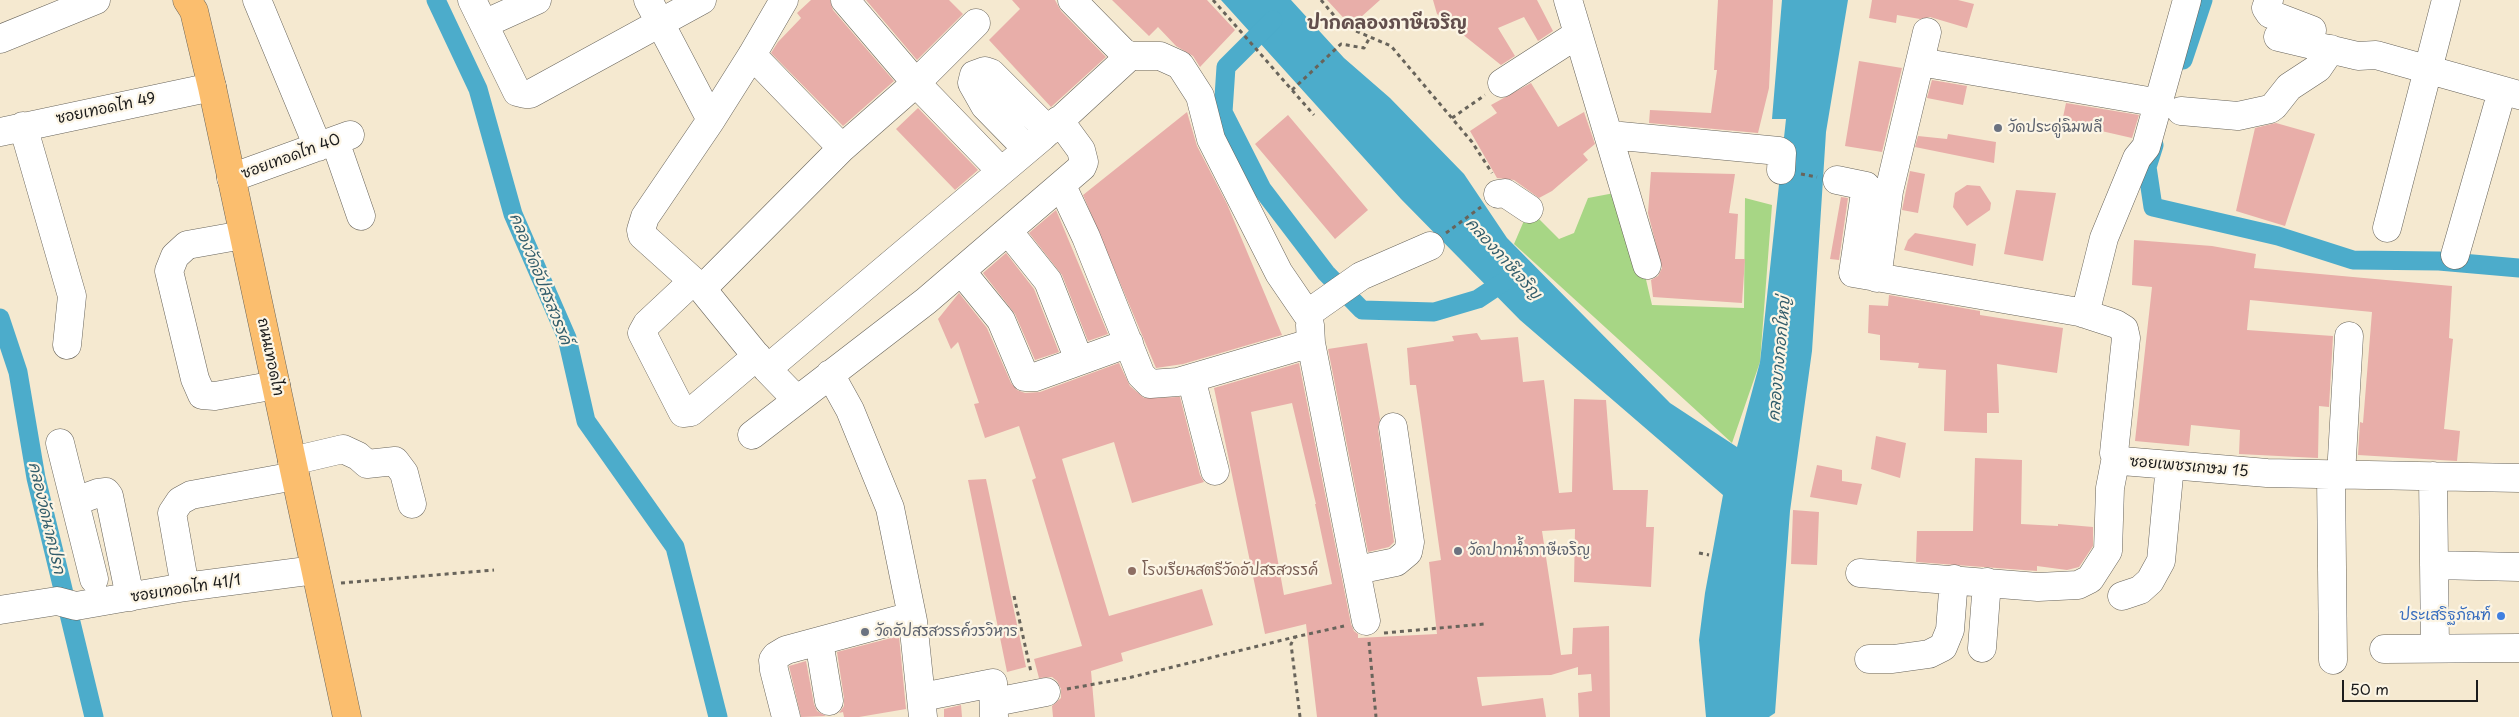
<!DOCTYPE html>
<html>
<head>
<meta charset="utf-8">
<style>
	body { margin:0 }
	#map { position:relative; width:2519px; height:717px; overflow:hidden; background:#f5e9d0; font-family:"Playpen Sans",sans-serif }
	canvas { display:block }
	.scale { position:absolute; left:2342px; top:680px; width:136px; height:22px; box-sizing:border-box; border:2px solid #1c1c1c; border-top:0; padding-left:6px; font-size:15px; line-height:18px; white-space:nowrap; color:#1c1c1c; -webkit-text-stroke:4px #fcf5e5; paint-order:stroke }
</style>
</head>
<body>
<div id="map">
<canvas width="2519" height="717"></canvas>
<div class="scale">50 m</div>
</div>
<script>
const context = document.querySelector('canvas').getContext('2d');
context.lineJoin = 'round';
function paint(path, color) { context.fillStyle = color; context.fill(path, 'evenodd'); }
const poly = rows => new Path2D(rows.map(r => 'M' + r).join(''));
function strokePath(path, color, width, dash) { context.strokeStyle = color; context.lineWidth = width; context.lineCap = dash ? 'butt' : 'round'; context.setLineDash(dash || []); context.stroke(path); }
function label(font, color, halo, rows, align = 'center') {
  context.font = font + ' "Playpen Sans","Playpen Sans Thai",sans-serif'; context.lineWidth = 4.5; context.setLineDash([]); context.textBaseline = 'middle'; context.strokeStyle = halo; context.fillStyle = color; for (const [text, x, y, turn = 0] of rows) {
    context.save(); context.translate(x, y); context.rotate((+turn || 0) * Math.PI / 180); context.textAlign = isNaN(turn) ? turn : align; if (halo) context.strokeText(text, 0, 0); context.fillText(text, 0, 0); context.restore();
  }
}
const green = poly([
	[1625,191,1652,305,1744,308,1745,198,1772,205,1760,362,1732,443,1514,244,1529,209,1559,239,1574,233,1588,198]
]);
const water = poly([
	[1221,0,1291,0,1344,58,1390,98,1464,174,1507,238,1670,403,1737,447,1760,362,1786,119,1772,119,1782,0,1848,0,1826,132,1812,351,1790,511,1775,713,1769,717,1706,717,1699,640,1705,593,1723,495,1520,320,1401,199]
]);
const canal = poly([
	[436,0,478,89,513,214,567,338,586,421,675,547,718,717],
	[1273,20,1226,67,1223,112,1262,189,1326,273,1362,310,1434,312,1478,299,1511,277],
	[2183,60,2203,0],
	[2154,145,2147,167,2153,207,2278,236,2353,260,2439,261,2519,268],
	[0,318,18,372,36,478,94,717]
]);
const building = poly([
	[811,0,830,0,833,10,894,81,843,126,771,53,778,42,801,18,797,13],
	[866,0,949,0,963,14,917,60],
	[1012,0,1055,0,1061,11,1106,57,1051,107,989,40,1020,9],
	[1112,0,1207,0,1235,30,1200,67,1193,56,1176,46,1158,27,1149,36],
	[1327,0,1380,0,1351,26],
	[1433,0,1537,0,1553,31,1538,41,1524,17,1498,28,1515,56,1501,65,1437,14],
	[1718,0,1773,0,1769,88,1758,133,1649,123,1650,110,1711,113,1717,70,1714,70],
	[1872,0,1958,0,1974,4,1967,28,1930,17,1920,19,1897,15,1896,23,1869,18],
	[1859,61,1902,68,1882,152,1845,146],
	[1932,80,1967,86,1963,105,1927,98],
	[1531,83,1558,127,1584,112,1595,144,1583,154,1588,160,1552,191,1539,198,1514,180,1497,178,1470,131,1497,113,1491,105],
	[2066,103,2139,115,2132,138,2062,122],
	[918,108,978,170,955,190,896,129],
	[1187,112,1197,146,1227,204,1282,335,1183,364,1156,368,1083,195],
	[1288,115,1368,210,1335,239,1255,144],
	[2276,123,2315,134,2285,226,2236,211,2255,128],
	[1948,134,1996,142,1994,163,1915,147,1918,136,1947,139],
	[1910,171,1925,174,1918,213,1902,210],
	[1651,172,1735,174,1729,213,1738,214,1735,259,1745,259,1742,303,1653,297,1651,280,1658,276,1662,268,1648,213],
	[1967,185,1980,186,1991,203,1990,210,1967,226,1953,207,1955,193],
	[2016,190,2056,193,2043,261,2004,254],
	[1841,197,1848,198,1839,260,1830,259],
	[1056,210,1108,334,1088,341,1062,275,1029,233],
	[1915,233,1976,244,1973,266,1904,250,1908,240],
	[2134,240,2212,246,2256,254,2254,268,2452,286,2449,338,2453,339,2444,429,2460,431,2457,461,2358,455,2360,422,2363,423,2372,312,2250,300,2247,330,2333,336,2329,407,2319,406,2318,458,2239,454,2240,430,2191,425,2189,446,2135,441,2152,287,2132,285],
	[1006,253,1034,289,1059,352,1035,360,1015,314,983,273],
	[959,293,987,328,1011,383,1017,390,1025,393,1040,392,1119,363,1130,386,1144,398,1180,397,1200,475,1204,482,1132,503,1114,442,1062,459,1109,616,1202,589,1213,625,1121,653,1123,661,1091,671,1095,717,1053,717,1052,706,1061,698,1061,689,1057,681,1052,677,1039,678,1034,659,1082,646,1032,480,1036,478,1019,426,985,438,974,404,979,403,958,342,951,349,938,319],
	[1889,295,1980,311,1980,315,2063,328,2057,373,1997,364,1999,413,1987,413,1987,433,1944,431,1946,370,1918,368,1919,363,1880,360,1880,335,1868,333,1869,305,1888,306],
	[1477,333,1481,340,1518,337,1523,382,1544,380,1559,493,1572,492,1574,399,1606,400,1613,490,1648,490,1646,527,1654,527,1651,587,1574,582,1575,529,1542,531,1561,655,1572,654,1573,628,1609,626,1610,717,1579,717,1578,693,1592,691,1591,674,1578,675,1578,667,1551,675,1477,677,1482,706,1543,698,1546,717,1317,717,1306,624,1265,634,1214,388,1299,363,1351,624,1354,631,1358,634,1358,638,1437,634,1429,562,1441,560,1416,385,1410,385,1407,348,1454,341,1452,336],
	[1292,403,1316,504,1315,504,1332,584,1284,595,1251,412],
	[1367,343,1380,419,1378,429,1394,542,1389,547,1368,552,1328,349],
	[1876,436,1906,443,1900,478,1871,469],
	[1975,458,2022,460,2021,524,2058,526,2058,524,2093,527,2093,546,2079,567,2067,570,2037,566,2037,571,1916,562,1917,531,1973,531],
	[1817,465,1842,470,1842,481,1862,484,1857,505,1810,497],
	[986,479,1026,667,1007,672,968,480],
	[1793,510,1819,512,1817,565,1791,564],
	[899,636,906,709,859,717,844,717,843,712,839,713,844,706,844,698,837,652],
	[806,661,814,704,817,711,826,716,801,717,789,666],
	[961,705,962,717,944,717,944,709]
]);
const path = poly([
	[1213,0,1314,115],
	[1321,0,1342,25,1391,46,1472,142,1492,173],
	[1292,90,1341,44,1364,48,1370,37],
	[1452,118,1485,95],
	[1801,174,1817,177],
	[1446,233,1481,207],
	[1699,553,1709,555],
	[341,583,494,570],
	[1014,596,1031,672],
	[1384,633,1484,624],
	[1369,642,1376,717],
	[1067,689,1128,678,1295,637],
	[1300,717,1291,644,1295,637,1344,626]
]);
const minor = poly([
	[257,0,318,147],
	[472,0,517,92,525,94,530,94,702,0],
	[648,0,711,120],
	[784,0,752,55,711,120,645,217,641,230,642,235,702,289,767,369,797,400],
	[845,0,916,83,1001,171],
	[1072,0,1123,52,1130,56],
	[1568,0,1647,265],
	[2269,0,2266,8,2270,14,2312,30],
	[484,24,537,0],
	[2278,37,2358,56,2376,55,2519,95],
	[0,39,96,0],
	[752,55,842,148],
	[1920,62,2160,103],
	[1502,83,1578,34],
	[2181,111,2238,116,2270,109,2274,106,2289,87,2318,68,2331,49],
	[23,126,72,296,67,345],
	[0,132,212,87],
	[1610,135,1779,151,1782,153,1781,170],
	[335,141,361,216],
	[1027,149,985,106,972,83,974,75,985,71,991,73,1049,131],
	[231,178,350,135],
	[1837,180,1866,186,1853,273,2079,312,2116,324,2124,329,2126,338,2114,453,2122,461,2267,473,2519,478],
	[1062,186,1086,237,1141,375,1150,384,1178,382,1311,343],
	[1498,194,1505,193,1529,209],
	[2387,228,2446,0],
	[1008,231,1048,281,1079,360],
	[243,235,187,245,175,256,169,271,195,379,202,395,215,396,276,385],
	[2455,255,2502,91],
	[961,271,1001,320,1025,377,1035,377,1129,343],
	[1877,278,1889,191,1927,32],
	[693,281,647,324,642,333,683,413,691,412,757,356],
	[702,289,842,148,916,83,976,23],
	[2085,314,2104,238,2137,158,2146,147,2187,0],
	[1310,325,1311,343,1366,621],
	[767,369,1042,137,1130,56,1160,56,1180,65,1200,96,1211,139,1279,273,1307,314,1361,276,1430,246],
	[830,374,850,410,890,508,913,621,923,717],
	[1191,378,1215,471],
	[752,435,926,301,1082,167,1084,162,1081,150,1059,120],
	[60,443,94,579],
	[292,461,343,449,358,456,367,464,395,461,404,473,412,504],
	[2341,475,2349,336],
	[2331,476,2333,660],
	[2433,476,2435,648],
	[76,501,98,493,106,492,109,496,130,597],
	[2434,565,2519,567],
	[1357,570,1396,562,1408,552,1410,542,1393,427],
	[1860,573,2038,587,2078,585,2090,579,2108,551,2110,488,2116,457],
	[185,587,172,513,180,501,191,495,295,476],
	[2122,596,2140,590,2150,581,2161,561,2170,465],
	[0,610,57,601,76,606,185,587,315,570],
	[819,641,829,701],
	[1982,648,1987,582],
	[2384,649,2519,648],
	[1869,659,1893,659,1929,654,1943,647,1950,630,1954,579],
	[922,697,993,683,994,717],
	[995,702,1046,692],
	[786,717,774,670,773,660,776,656,786,650,912,616]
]);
const major = poly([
	[187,0,194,11,212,87,347,717]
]);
const markers = [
	[1998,128,5,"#6b7280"],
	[1458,551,5,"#6b7280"],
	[1132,571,5,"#8d6e63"],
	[2501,616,5,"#3f7fe0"],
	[865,632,5,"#6b7280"]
];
const streetNames = [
	["ซอยเทอดไท 49",106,109,-12],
	["ซอยเทอดไท 40",291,157,-20],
	["ถนนเทอดไท",270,357,78],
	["ซอยเพชรเกษม 15",2189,467,5],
	["ซอยเทอดไท 41/1",186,589,-9]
];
const worshipNames = [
	["วัดประดู่ฉิมพลี",2008,128],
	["วัดปากน้ำภาษีเจริญ",1468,551],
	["วัดอัปสรสวรรค์วรวิหาร",875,632]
];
const educationNames = [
	["โรงเรียนสตรีวัดอัปสรสวรรค์",1142,571]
];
const shopNames = [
	["ประเสริฐภัณฑ์",2491,616]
];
const waterNames = [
	["คลองภาษีเจริญ",1503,259,48],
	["คลองวัดอัปสรสวรรค์",540,279,68],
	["คลองบางกอกใหญ่",1780,359,-85],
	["คลองวัดนาคปรก",46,518,77]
];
const quarterNames = [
	["ปากคลองภาษีเจริญ",1387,24]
];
paint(green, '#a7d685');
paint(water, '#4caccb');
strokePath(canal, '#4caccb', 19);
paint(building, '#e8aea9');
strokePath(minor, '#68645b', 29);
strokePath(major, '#68645b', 29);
strokePath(path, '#68645b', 3, [4, 4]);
strokePath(minor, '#fff', 28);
strokePath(major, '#fbbe6e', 28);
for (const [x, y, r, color] of markers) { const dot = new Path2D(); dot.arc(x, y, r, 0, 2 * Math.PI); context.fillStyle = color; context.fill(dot); strokePath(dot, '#fcf5e5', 2); }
label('15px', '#1c1c1c', '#fcf5e5', streetNames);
label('15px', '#5b616d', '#fcf5e5', worshipNames, 'left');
label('15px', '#785e54', '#fcf5e5', educationNames, 'left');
label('15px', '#366cbe', '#fcf5e5', shopNames, 'right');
label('italic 16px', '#325d6b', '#fcf5e5', waterNames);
label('bold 18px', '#634f4d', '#fcf5e5', quarterNames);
</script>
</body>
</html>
